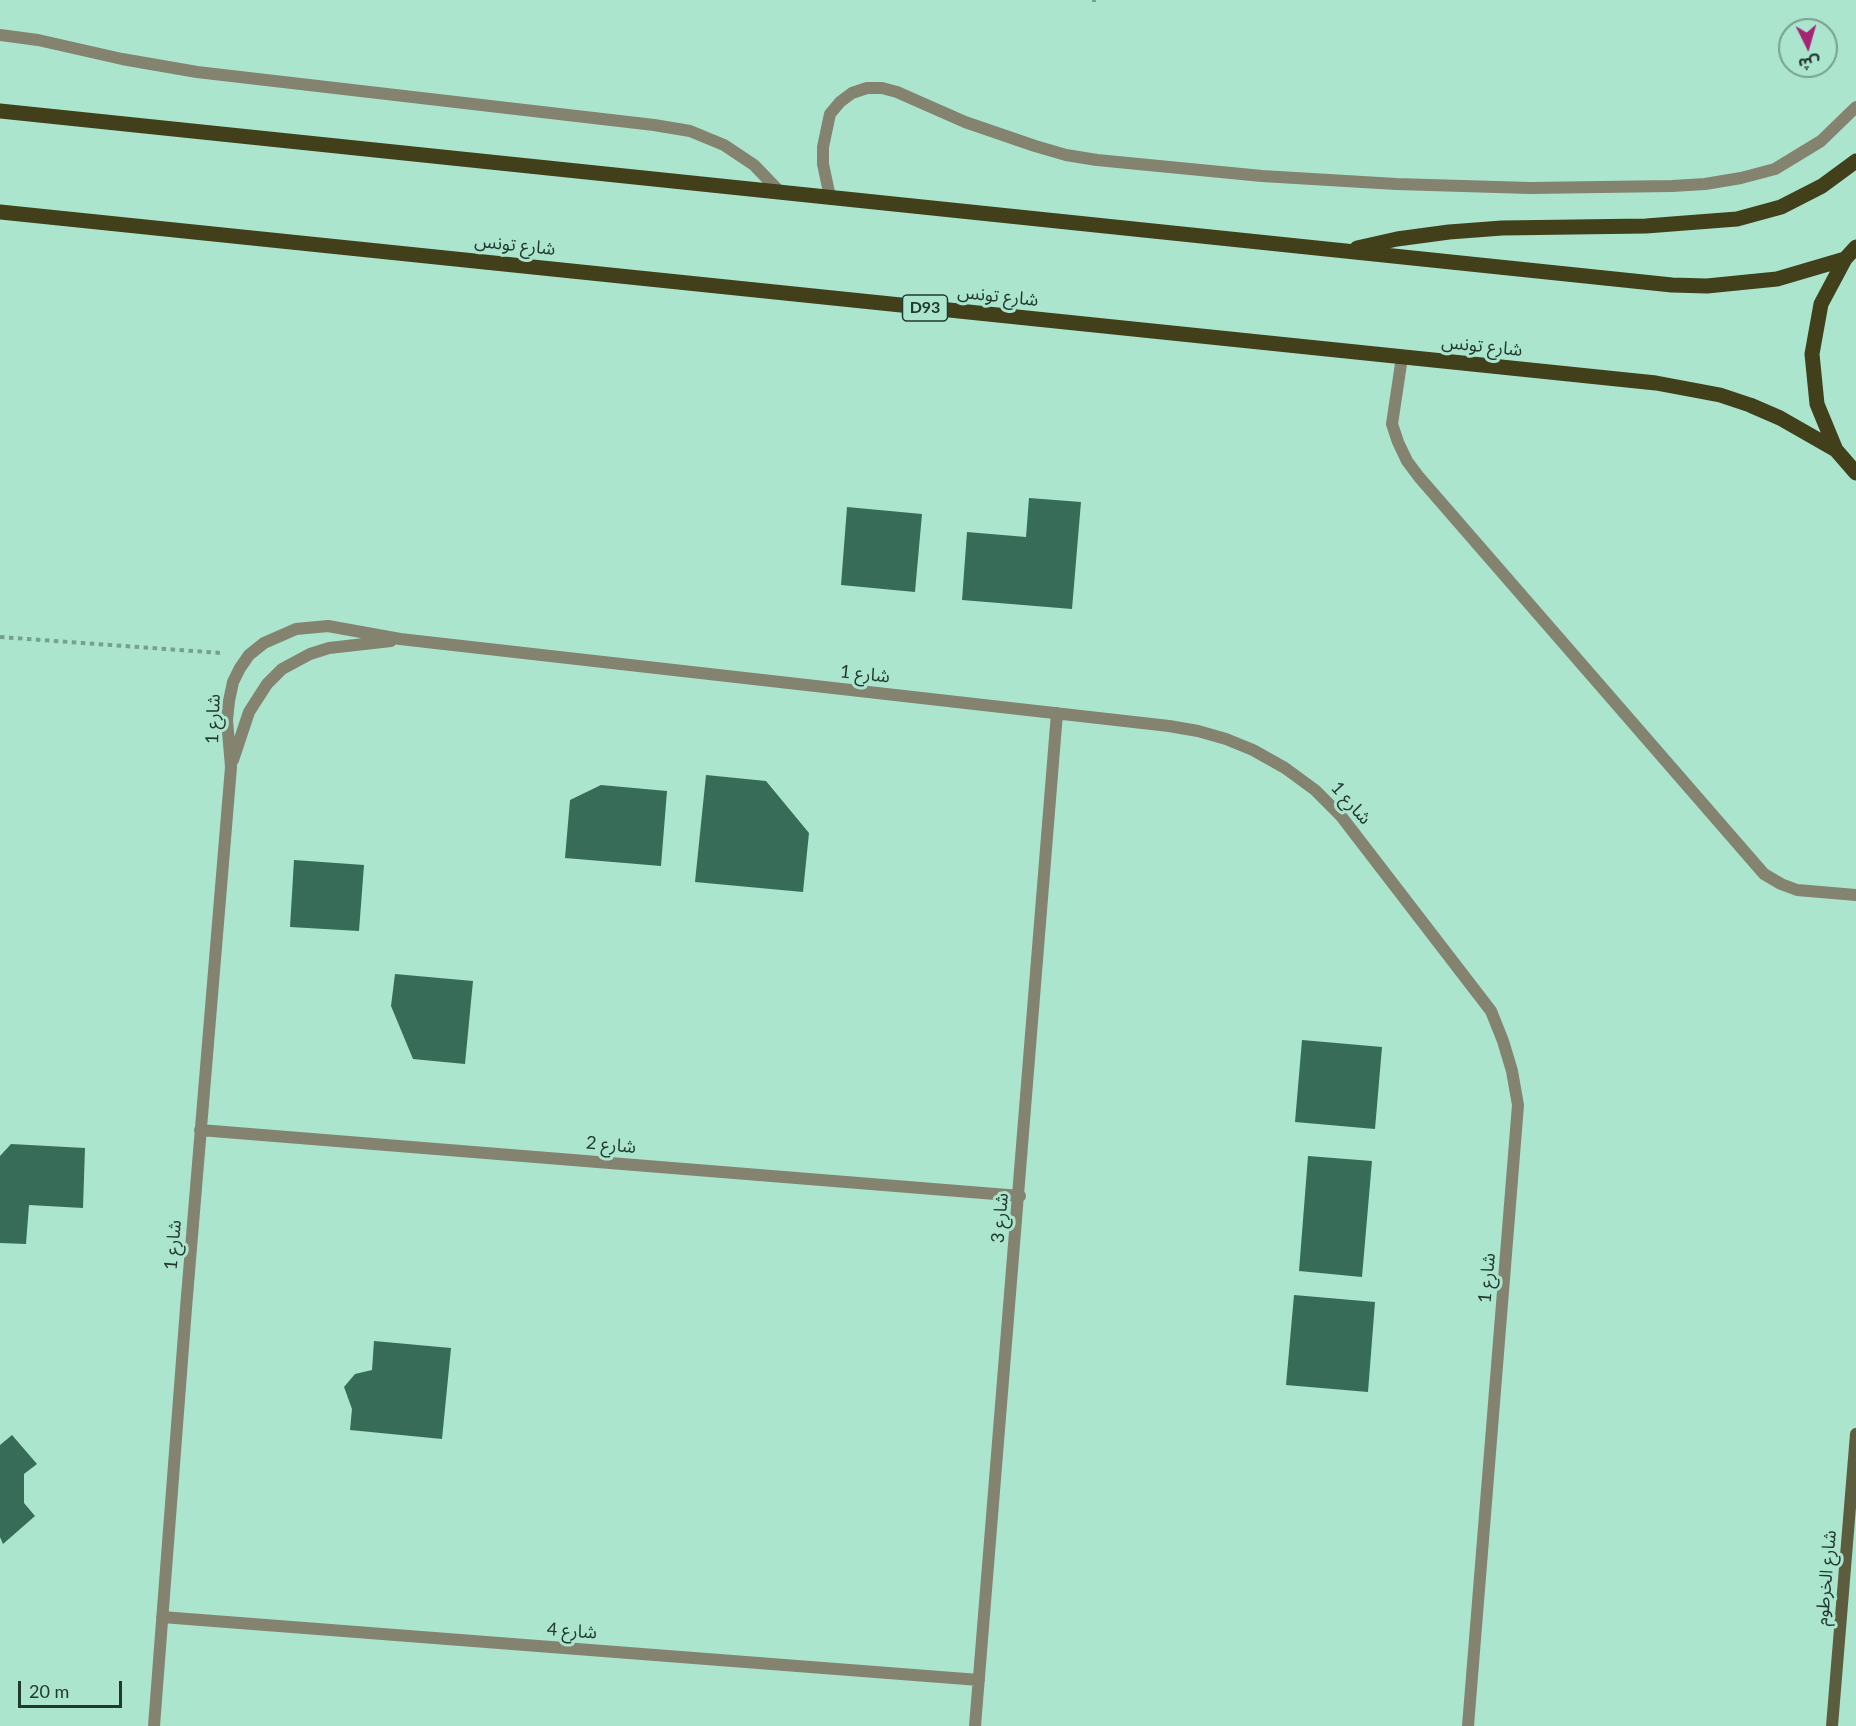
<!DOCTYPE html>
<html>
<head>
<meta charset="utf-8">
<style>
	body { margin:0 }
	#map { position:relative; width:1856px; height:1726px; overflow:hidden; background:#ace5ce; font-family:Lato,"Noto Sans Arabic",sans-serif }
	canvas { display:block }
	.north { position:absolute; left:1778px; top:18px; width:60px; height:60px; box-sizing:border-box; background:#ace5ce; border:2px solid #75a08f; border-radius:50%; rotate:175deg; font-size:16px; font-weight:700; line-height:24px; text-align:center; color:#223930 }
	.north::after { content:''; display:block; margin:auto; width:21px; height:27px; background:#a52574; clip-path:polygon(50% 0,100% 100%,50% 72%,0 100%) }
	.scale { position:absolute; left:18px; top:1681px; width:104px; height:27px; box-sizing:border-box; border:3px solid #223930; border-top:0; padding-left:8px; font-size:18px; line-height:21px; white-space:nowrap; color:#223930; -webkit-text-stroke:4px #ace5ce; paint-order:stroke }
</style>
</head>
<body>
<div id="map">
<canvas width="1856" height="1726"></canvas>
<div class="north">ش</div>
<div class="scale">20 m</div>
</div>
<script>
const context = document.querySelector('canvas').getContext('2d');
context.lineJoin = 'round';
function paint(path, color) { context.fillStyle = color; context.fill(path, 'evenodd'); }
const poly = rows => new Path2D(rows.map(r => 'M' + r).join(''));
function strokePath(path, color, width, dash) { context.strokeStyle = color; context.lineWidth = width; context.lineCap = dash ? 'butt' : 'round'; context.setLineDash(dash || []); context.stroke(path); }
function label(font, color, halo, rows, align = 'center') {
  context.font = font + ' Lato,"Noto Sans Arabic",sans-serif'; context.lineWidth = 6; context.setLineDash([]); context.textBaseline = 'middle'; context.strokeStyle = halo; context.fillStyle = color; for (const [text, x, y, turn = 0] of rows) {
    context.save(); context.translate(x, y); context.rotate((+turn || 0) * Math.PI / 180); context.textAlign = isNaN(turn) ? turn : align; if (halo) context.strokeText(text, 0, 0); context.fillText(text, 0, 0); context.restore();
  }
}
const building = poly([
	[1029,498,1081,502,1072,609,962,600,967,532,1026,537],
	[847,507,922,514,915,592,841,585],
	[706,775,766,781,809,833,803,892,695,882],
	[601,785,667,791,661,866,565,858,570,800],
	[294,860,364,865,359,931,290,927],
	[395,974,473,981,465,1064,413,1059,391,1006],
	[1302,1040,1382,1047,1375,1129,1295,1122],
	[11,1144,85,1148,83,1208,29,1205,26,1244,0,1243,0,1156],
	[1308,1156,1372,1161,1362,1277,1299,1271],
	[1294,1295,1375,1302,1368,1392,1286,1385],
	[374,1341,451,1348,442,1439,350,1430,352,1409,344,1387,355,1374,372,1370],
	[12,1435,37,1464,24,1474,24,1503,35,1516,3,1544,0,1537,0,1445]
]);
const path = poly([
	[1094,2,1094,0],
	[0,637,221,653]
]);
const service = poly([
	[1402,357,1392,424,1398,442,1407,461,1419,477,1764,874,1781,884,1797,890,1856,895]
]);
const minor = poly([
	[0,35,38,40,122,59,197,72,654,125,690,131,724,145,754,165,779,191],
	[830,197,823,164,823,147,830,114,840,102,852,93,867,88,882,88,897,92,965,122,1035,146,1066,155,1097,160,1262,176,1396,184,1530,188,1672,186,1705,184,1741,178,1775,169,1821,141,1856,107],
	[233,760,249,712,267,684,282,669,310,654,329,648,391,641],
	[200,1130,1020,1196],
	[162,1617,979,1680],
	[154,1726,186,1308,231,767,227,720,229,701,233,682,240,668,249,655,264,643,296,629,328,626,400,639,1169,726,1198,731,1226,739,1253,750,1285,768,1315,790,1341,816,1491,1011,1503,1041,1512,1071,1518,1105,1468,1726],
	[975,1726,1057,713]
]);
const secondary = poly([
	[1832,1726,1856,1434]
]);
const primary = poly([
	[0,111,1672,285,1707,286,1777,279,1845,259],
	[0,212,1656,383,1720,395,1750,405,1780,418,1836,450],
	[1856,247,1845,259,1821,304,1812,354,1817,404,1836,450,1856,473],
	[1357,248,1397,239,1449,232,1502,228,1646,226,1737,219,1781,207,1822,186,1856,161]
]);
const shields = [
	[925,308,45]
];
const shieldNames = [
	["D93",925,308]
];
const streetNames = [
	["شارع تونس",515,245,6],
	["شارع تونس",998,296,6],
	["شارع تونس",1482,346,6],
	["شارع 1",865,674,6],
	["شارع 1",213,719,-88],
	["شارع 1",1351,803,48],
	["شارع 2",611,1145,5],
	["شارع 3",1000,1218,-85],
	["شارع 1",173,1245,-85],
	["شارع 1",1487,1278,-85],
	["شارع الخرطوم",1826,1578,-85],
	["شارع 4",572,1631,4]
];
paint(building, '#376c59');
strokePath(path, '#75a18f', 4, [4.5, 4.5]);
strokePath(service, '#83836f', 12);
strokePath(minor, '#83836f', 12);
strokePath(secondary, '#5c5c3e', 12);
strokePath(primary, '#41401b', 15);
for (const [x, y, w] of shields) { const box = new Path2D(); box.roundRect(x - w / 2, y - 13, w, 26, 4.5); context.fillStyle = '#ace5ce'; context.fill(box); strokePath(box, '#223930', 1.5); }
label('bold 16px', '#223930', null, shieldNames);
label('18px', '#223930', '#ace5ce', streetNames);
</script>
</body>
</html>
